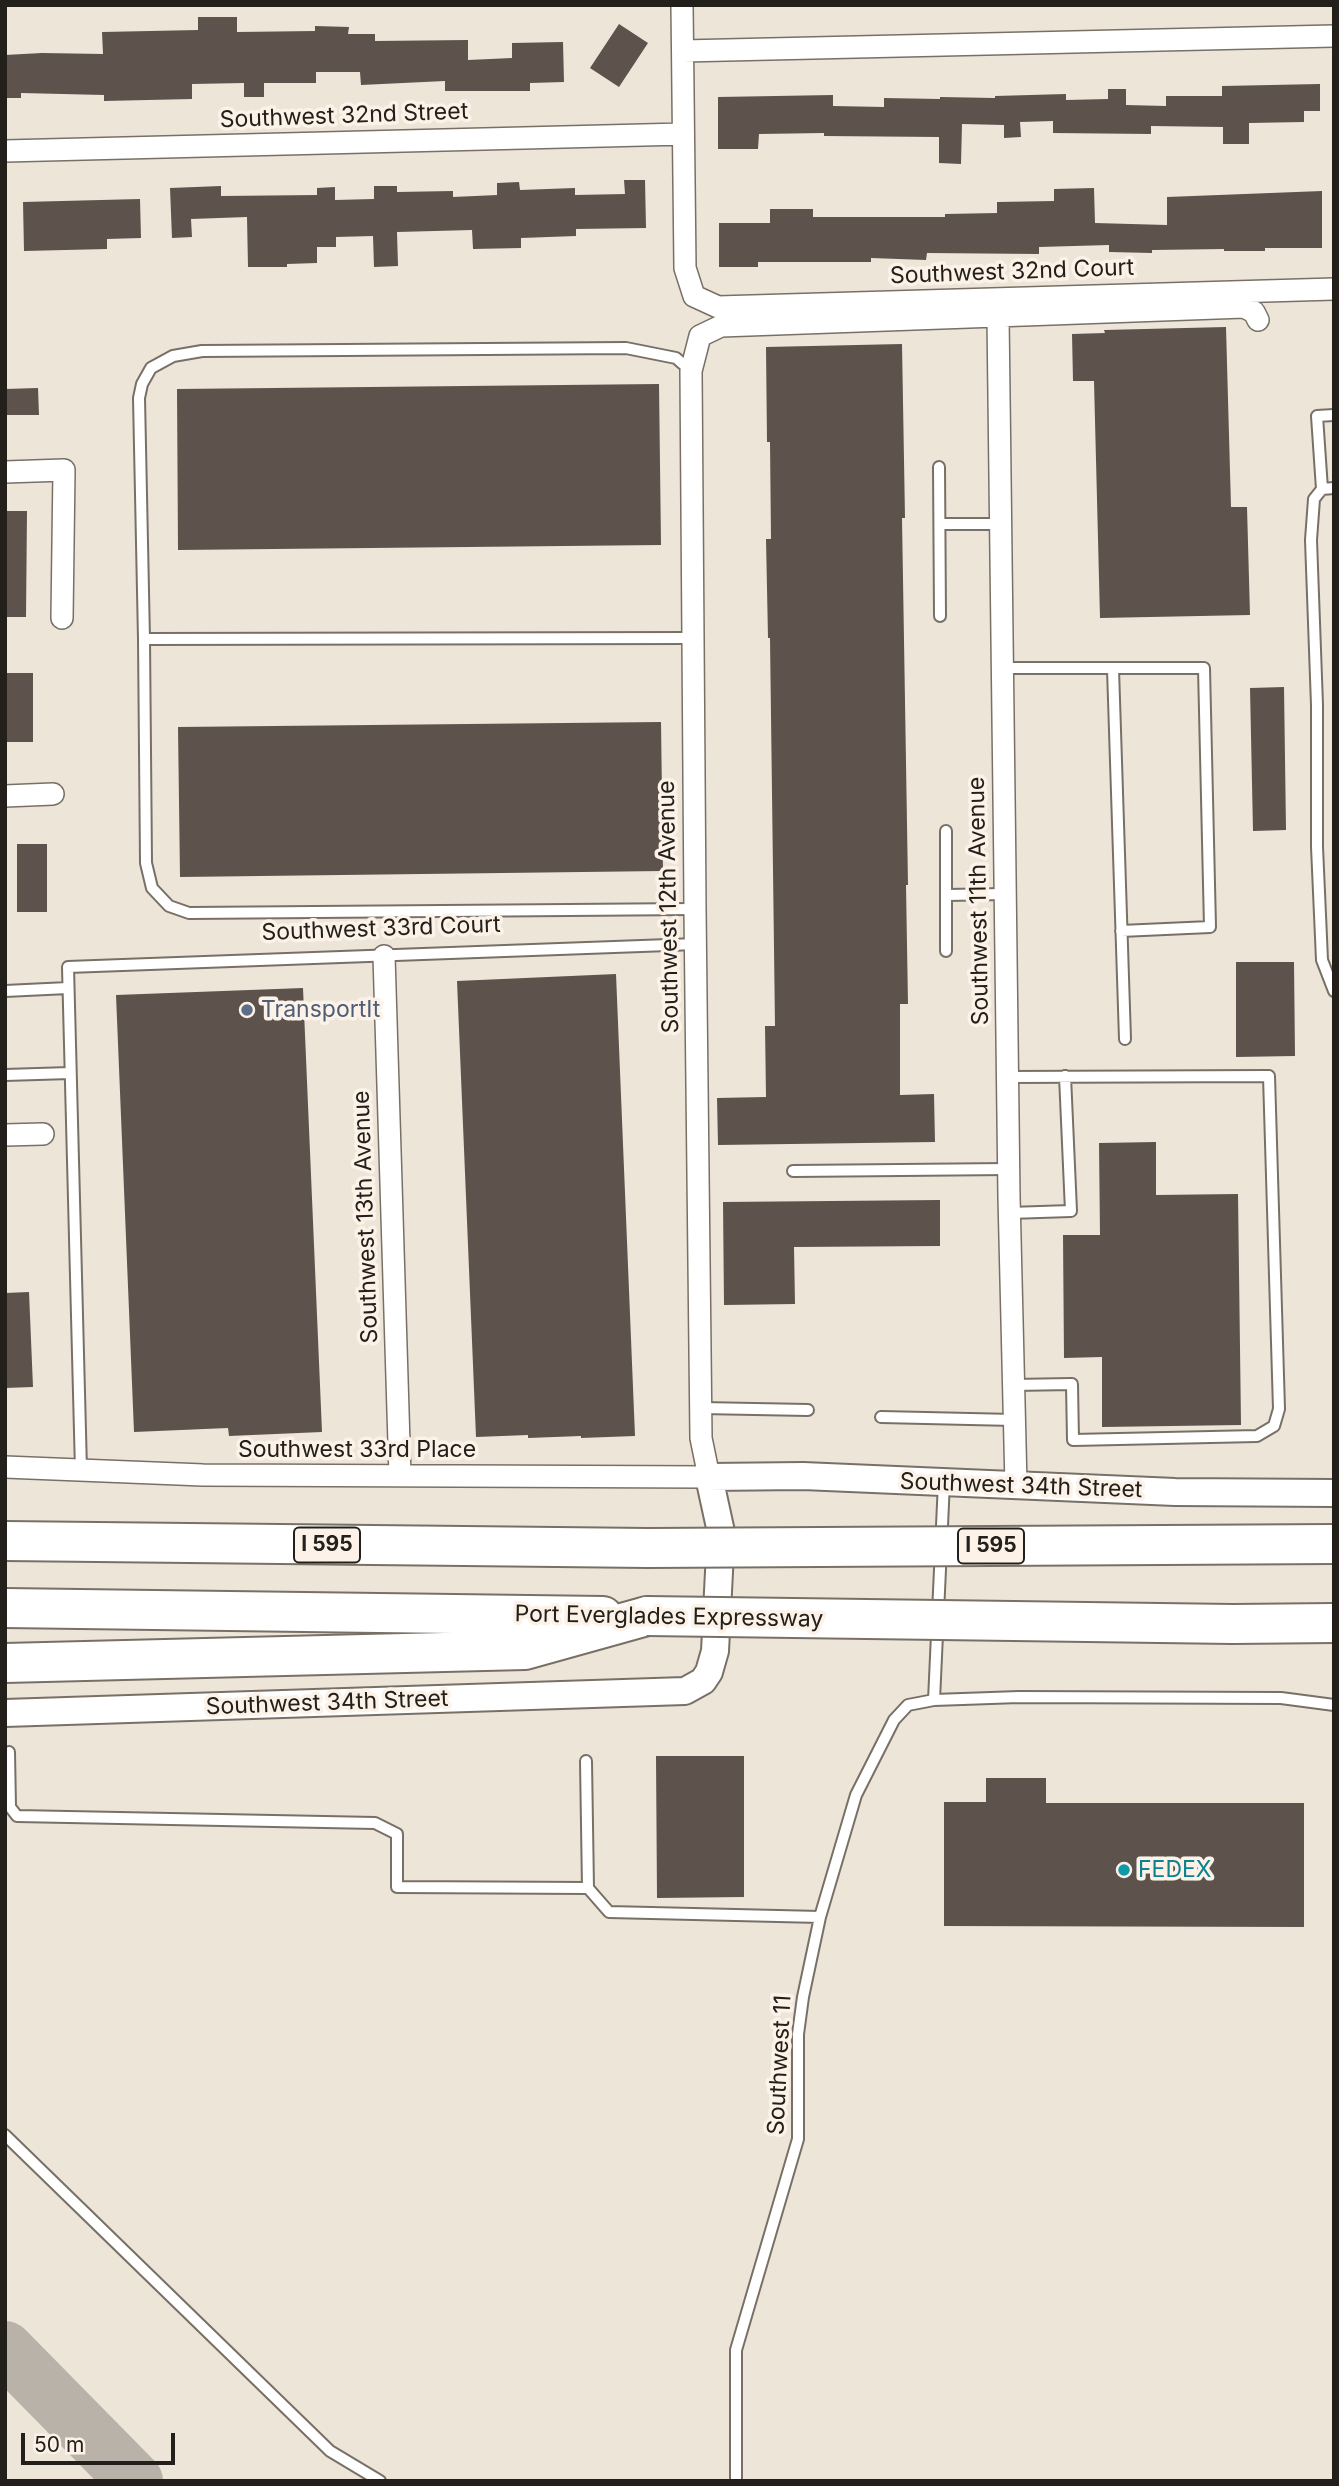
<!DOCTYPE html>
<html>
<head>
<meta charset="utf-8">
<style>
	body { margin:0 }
	#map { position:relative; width:1339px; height:2486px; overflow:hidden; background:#eee5d9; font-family:Inter,sans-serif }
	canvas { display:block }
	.frame { position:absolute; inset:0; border:7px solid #23201c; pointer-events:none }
	.scale { position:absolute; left:21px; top:2433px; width:154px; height:32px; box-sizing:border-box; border:4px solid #23201c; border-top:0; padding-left:9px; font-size:21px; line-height:24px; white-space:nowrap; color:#23201c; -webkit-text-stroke:5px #fcf2e7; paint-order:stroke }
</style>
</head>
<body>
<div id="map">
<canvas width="1339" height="2486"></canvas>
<div class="frame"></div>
<div class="scale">50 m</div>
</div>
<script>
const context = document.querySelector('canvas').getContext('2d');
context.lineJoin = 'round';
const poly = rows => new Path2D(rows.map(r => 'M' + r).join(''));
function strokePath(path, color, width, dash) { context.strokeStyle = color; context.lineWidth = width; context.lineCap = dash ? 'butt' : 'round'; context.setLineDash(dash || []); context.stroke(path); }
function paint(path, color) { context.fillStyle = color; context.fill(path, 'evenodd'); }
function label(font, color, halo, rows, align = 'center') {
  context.font = font + ' Inter,sans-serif'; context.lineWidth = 7; context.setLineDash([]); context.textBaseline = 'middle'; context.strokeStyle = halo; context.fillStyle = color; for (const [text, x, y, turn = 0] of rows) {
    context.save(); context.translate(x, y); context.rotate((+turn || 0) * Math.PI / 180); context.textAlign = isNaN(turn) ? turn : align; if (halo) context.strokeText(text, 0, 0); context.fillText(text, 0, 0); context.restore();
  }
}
const taxiway = poly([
	[5,2349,135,2481]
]);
const building = poly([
	[198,17,237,17,237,32,315,31,315,26,349,27,348,34,375,34,375,41,468,40,468,60,512,58,512,43,563,42,564,82,530,83,530,91,445,91,445,81,361,85,360,72,316,72,316,83,264,83,264,97,244,97,244,83,192,84,192,99,104,101,104,95,21,93,21,98,5,98,5,55,42,53,103,54,102,32,198,30],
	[619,24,648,43,619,87,590,68],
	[1320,84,1320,111,1304,111,1304,122,1249,123,1249,144,1223,144,1223,127,1151,126,1151,134,1053,133,1053,121,1020,122,1021,137,1004,138,1004,125,962,124,961,164,939,163,939,137,824,136,824,133,759,134,758,149,718,149,718,97,833,95,833,106,884,107,884,98,940,99,940,97,995,98,995,96,1066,94,1066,100,1108,99,1108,89,1126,89,1126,105,1166,106,1166,96,1222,96,1222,86],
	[624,180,645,180,646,228,576,229,576,236,521,238,521,248,473,249,472,230,397,232,398,266,374,267,373,236,336,237,336,247,317,247,317,263,287,264,287,267,248,267,247,217,191,219,192,237,172,238,170,188,221,186,221,196,317,195,317,188,335,187,335,200,374,199,374,186,397,186,397,192,453,191,453,197,497,195,497,183,519,182,520,190,575,188,575,195,625,194],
	[1094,188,1095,223,1167,225,1167,197,1322,191,1322,248,1265,248,1265,251,1224,251,1224,249,1152,250,1152,253,1109,252,1109,245,1039,247,1039,254,927,253,926,260,871,258,871,262,758,262,758,267,719,267,719,223,770,223,770,209,813,209,813,217,945,217,945,214,997,213,997,202,1054,201,1054,189],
	[140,199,141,238,107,239,107,249,24,251,23,202],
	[1226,327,1231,507,1247,507,1250,615,1100,618,1094,381,1073,381,1072,334,1105,333,1104,330],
	[902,344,905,518,902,518,908,885,906,885,908,1004,900,1004,900,1095,934,1094,935,1142,718,1145,717,1098,766,1097,765,1026,775,1026,770,638,768,638,766,539,771,539,770,442,767,442,766,347],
	[659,384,661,545,178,550,177,389],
	[38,388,39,415,5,415,5,389],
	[5,511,27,511,26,617,5,617],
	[5,673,33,673,33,742,5,742],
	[1284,687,1286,830,1253,831,1250,688],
	[661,722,663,871,180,877,178,727],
	[17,844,47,844,47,912,17,912],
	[1236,962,1294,962,1295,1056,1236,1057],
	[616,974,635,1436,581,1438,581,1436,528,1438,528,1435,476,1437,457,981],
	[303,988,322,1432,229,1436,228,1428,134,1432,116,995],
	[1156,1142,1156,1195,1238,1194,1241,1425,1102,1427,1102,1357,1064,1358,1063,1235,1100,1235,1099,1143],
	[940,1200,940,1246,794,1247,795,1304,724,1305,723,1202],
	[29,1292,33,1387,5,1388,5,1293],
	[656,1756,744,1756,744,1897,657,1898],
	[986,1778,1046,1778,1046,1803,1304,1803,1304,1927,944,1926,944,1802,986,1802]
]);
const service = poly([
	[691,371,676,358,626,348,202,351,173,356,151,368,142,384,139,398,144,639,146,863,152,888,169,906,189,913,695,909],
	[939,467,940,616],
	[1334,488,1322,489,1314,499,1311,540,1317,705,1317,847,1322,960,1334,991],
	[1322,489,1317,416,1334,415],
	[940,524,1001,524],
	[144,639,693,638],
	[1002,668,1204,668,1210,927,1121,931],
	[1113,669,1125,1039],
	[946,831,946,895,1005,894],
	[946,895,946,951],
	[5,991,68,988],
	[5,1075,70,1073],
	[1007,1077,1269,1076,1279,1409,1274,1426,1257,1436,1073,1440,1072,1384,1013,1385],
	[793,1171,1008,1169],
	[1009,1213,1071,1211,1065,1076],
	[701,1408,808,1410],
	[881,1417,1014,1420],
	[81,1470,68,967,696,944],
	[934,1700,944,1482],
	[9,1752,10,1807,17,1816,375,1823,397,1834,397,1887,588,1888,609,1912,820,1917],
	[586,1761,588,1888],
	[5,2135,330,2451,380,2481],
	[736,2481,736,2350,798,2139,798,2034,803,1997,820,1917,856,1795,894,1720,908,1705,934,1700,1019,1697,1281,1698,1334,1705]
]);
const minor = poly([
	[682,5,685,268,694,296,718,307,1334,289],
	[683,51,1334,36],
	[5,151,683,134],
	[998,316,1009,1197,1016,1485],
	[5,472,64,470,62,618],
	[5,796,53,794],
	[384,956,400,1476],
	[5,1135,43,1134],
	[5,1467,203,1475,709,1477,701,1438,695,909,691,371,700,336,721,326,1244,307,1254,312,1258,320]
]);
const tertiary = poly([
	[5,1713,685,1691,703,1681,709,1672,715,1651,721,1532,709,1477,803,1476,1175,1492,1334,1493]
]);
const motorway = poly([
	[5,1541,648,1548],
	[5,1608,603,1616],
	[1233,1624,1334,1623],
	[5,1663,525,1650,647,1616]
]);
const motorwayBridge = poly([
	[648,1548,1334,1544],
	[647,1616,1233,1624]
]);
const markers = [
	[247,1010,7,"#5c6f8a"],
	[1124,1870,7,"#0f9aa8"]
];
const shields = [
	[327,1545,66],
	[991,1546,66]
];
const shieldNames = [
	["I 595",327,1545],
	["I 595",991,1546]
];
const streetNames = [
	["Southwest 32nd Street",344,116,-2],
	["Southwest 32nd Court",1012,272,-2],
	["Southwest 11th Avenue",979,901,-91],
	["Southwest 12th Avenue",669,907,-91],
	["Southwest 33rd Court",381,929,-2],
	["Southwest 13th Avenue",366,1217,-92],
	["Southwest 33rd Place",357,1450],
	["Southwest 34th Street",1021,1486,2],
	["Port Everglades Expressway",669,1617,1],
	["Southwest 34th Street",327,1703,-2],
	["Southwest 11",780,2065,-87]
];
const serviceNames = [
	["TransportIt",261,1010]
];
const cultureNames = [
	["FEDEX",1138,1870]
];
strokePath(taxiway, '#b9b2a8', 56);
paint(building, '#5e524d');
strokePath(service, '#787066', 14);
strokePath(minor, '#787066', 24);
strokePath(tertiary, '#787066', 30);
strokePath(motorway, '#787066', 42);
strokePath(service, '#fff', 10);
strokePath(minor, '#fff', 21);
strokePath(tertiary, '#fff', 26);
strokePath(motorway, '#fff', 38);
strokePath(motorwayBridge, '#787066', 42, []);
strokePath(motorwayBridge, '#fff', 38);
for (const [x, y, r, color] of markers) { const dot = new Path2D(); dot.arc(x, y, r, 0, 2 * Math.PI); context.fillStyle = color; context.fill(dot); strokePath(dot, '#fcf2e7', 2.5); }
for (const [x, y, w] of shields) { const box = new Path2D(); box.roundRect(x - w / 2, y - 17.5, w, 35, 5); context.fillStyle = '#fcf2e7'; context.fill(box); strokePath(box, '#23201c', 2); }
label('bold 21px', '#23201c', null, shieldNames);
label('23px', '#23201c', '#fcf2e7', streetNames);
label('23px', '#4e5e75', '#fcf2e7', serviceNames, 'left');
label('23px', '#0d838f', '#fcf2e7', cultureNames, 'left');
</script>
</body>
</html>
